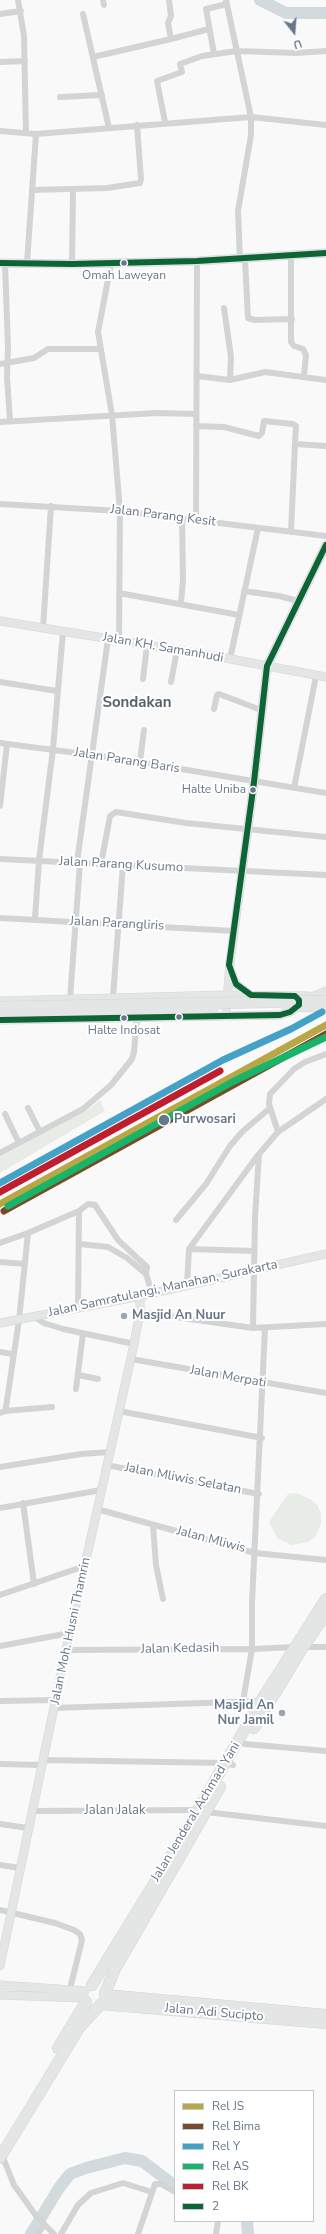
<!DOCTYPE html>
<html>
<head>
<meta charset="utf-8">
<style>
	body { margin:0 }
	#map { position:relative; width:326px; height:2234px; overflow:hidden; background:#f9f9f9; font-family:"Nunito Sans",sans-serif }
	canvas { display:block }
	.legend { position:absolute; left:174px; top:2090px; width:140px; height:132px; box-sizing:border-box; background:#fff; border:1px solid #c2c9d1; margin:0; padding:5px 7px; list-style:none; font-size:12px; color:#67778b }
	.legend li { display:flex; align-items:center; gap:8px; height:20px }
	.legend b { width:20px; border:1px solid #c2c9d1 }
	.north { position:absolute; left:274px; top:12px; width:40px; height:40px; -webkit-text-stroke:3px #fff; paint-order:stroke; rotate:163deg; font-size:11px; font-weight:700; line-height:16px; text-align:center; color:#67778b }
	.north::after { content:''; display:block; margin:auto; width:14px; height:18px; background:#67778b; clip-path:polygon(50% 0,100% 100%,50% 72%,0 100%) }
</style>
</head>
<body>
<div id="map">
<canvas width="326" height="2234"></canvas>
<ul class="legend">
<li><b style="height:5px;background:#b9a746"></b>Rel JS</li>
<li><b style="height:5px;background:#7a4b2a"></b>Rel Bima</li>
<li><b style="height:5px;background:#43a2c5"></b>Rel Y</li>
<li><b style="height:5px;background:#17b46a"></b>Rel AS</li>
<li><b style="height:5px;background:#be1e2d"></b>Rel BK</li>
<li><b style="height:5px;background:#0d6535"></b>2</li>
</ul>
<div class="north">U</div>
</div>
<script>
const context = document.querySelector('canvas').getContext('2d');
context.lineJoin = 'round';
function paint(path, color) { context.fillStyle = color; context.fill(path, 'evenodd'); }
const poly = rows => new Path2D(rows.map(r => 'M' + r).join(''));
function strokePath(path, color, width, dash) { context.strokeStyle = color; context.lineWidth = width; context.lineCap = dash ? 'butt' : 'round'; context.setLineDash(dash || []); context.stroke(path); }
function label(font, color, halo, rows, align = 'center') {
  context.font = font + ' "Nunito Sans",sans-serif'; context.lineWidth = 4; context.setLineDash([]); context.textBaseline = 'middle'; context.strokeStyle = halo; context.fillStyle = color; for (const [text, x, y, turn = 0] of rows) {
    context.save(); context.translate(x, y); context.rotate((+turn || 0) * Math.PI / 180); context.textAlign = isNaN(turn) ? turn : align; if (halo) context.strokeText(text, 0, 0); context.fillText(text, 0, 0); context.restore();
  }
}
const green = poly([
	[100,1100,105,1111,0,1173,0,1157,89,1109],
	[297,1493,312,1500,318,1506,321,1514,321,1524,314,1538,308,1542,292,1545,277,1538,269,1522,288,1494]
]);
const river = poly([
	[260,0,286,13,326,13],
	[247,2221,248,2234],
	[31,2234,59,2188,70,2174,86,2168,125,2158,142,2161,175,2186]
]);
const street = poly([
	[18,0,24,36,26,133],
	[103,0,104,5],
	[169,0,171,16,168,23,171,39,209,29],
	[226,0,251,117,251,135,238,211,240,260],
	[0,14,21,11],
	[83,14,109,128],
	[214,54,206,9,227,4],
	[93,57,171,39],
	[0,62,25,61],
	[60,97,102,95],
	[165,122,157,81,182,72,180,64,202,56,237,51,296,53,326,51],
	[0,131,36,134,251,117,326,125],
	[32,190,107,188,140,183,141,179,137,125],
	[291,255,291,342,294,346,303,349,306,355,304,376],
	[245,259,248,318,255,320,292,319],
	[5,263,8,347,7,377,10,421],
	[27,263,36,134],
	[72,264,73,190],
	[111,264,98,332,112,415,120,511,119,641],
	[224,308,231,357,230,380],
	[0,364,34,358,48,349,100,349],
	[197,376,230,380,265,372,326,380],
	[0,422,157,413,196,414],
	[196,426,224,427,259,436,262,433,264,421,293,424,296,426,295,444],
	[0,504,120,511,326,536],
	[196,520,197,261],
	[291,532,295,444,326,446],
	[244,591,279,596,298,601],
	[119,593,239,615],
	[181,603,183,580,182,518],
	[43,628,51,506],
	[230,659,258,528],
	[143,679,147,645],
	[0,682,57,691],
	[171,682,177,650],
	[214,709,217,695,219,694,261,710],
	[0,743,115,758,326,793],
	[140,761,144,730],
	[294,788,316,676],
	[0,806,7,744],
	[0,859,326,875],
	[77,862,108,639],
	[101,864,110,816,116,812,186,823,326,837],
	[0,918,234,931],
	[35,919,39,860,53,749,63,631],
	[113,997,123,865],
	[70,999,80,863],
	[28,1108,40,1132],
	[5,1114,19,1143],
	[278,1132,269,1104,270,1094,294,1069,305,1062,326,1054],
	[0,1153,83,1109,111,1085,132,1059,134,1052,137,1018],
	[176,1220,206,1184,230,1146,242,1132,270,1108],
	[0,1243,28,1233,79,1211,88,1204,95,1205,118,1240,147,1267,146,1274,152,1293],
	[80,1244,108,1247,127,1258,146,1274],
	[189,1249,254,1251],
	[0,1262,25,1264],
	[187,1284,189,1249,258,1155],
	[78,1308,79,1211],
	[140,1312,253,1328,326,1324],
	[34,1317,44,1323,63,1329,134,1344],
	[253,1328,255,1217,259,1154,278,1132,326,1099],
	[0,1352,13,1354],
	[131,1359,326,1393],
	[78,1375,98,1379],
	[76,1389,83,1333],
	[5,1411,52,1407],
	[119,1411,262,1438],
	[0,1413,5,1411,6,1407,19,1320,28,1233],
	[106,1465,259,1494],
	[0,1467,81,1454,109,1452],
	[23,1503,34,1584],
	[0,1508,101,1490],
	[97,1509,255,1553,326,1560],
	[153,1525,156,1565,163,1599],
	[0,1595,85,1566],
	[0,1646,70,1633],
	[303,1647,326,1647],
	[66,1650,252,1649,295,1647],
	[0,1701,56,1700],
	[243,1701,252,1649,252,1603,265,1328],
	[54,1708,263,1701],
	[245,1744,326,1751],
	[43,1760,226,1763,233,1765],
	[0,1764,42,1765],
	[32,1811,197,1810],
	[206,1812,326,1826],
	[0,1824,28,1828],
	[0,1865,20,1868],
	[0,1910,55,1923,74,1930,80,1934,82,1940,70,1989],
	[2,2155,14,2185,37,2217,54,2234],
	[38,2234,44,2225],
	[61,2234,78,2205,91,2193,123,2183,152,2192],
	[138,2234,155,2184,161,2184,175,2192],
	[216,2234,218,2221]
]);
const secondary = poly([
	[0,263,72,264,197,261,326,253],
	[0,621,220,657,326,677],
	[230,970,236,984,250,995],
	[0,1001,227,995,308,996],
	[226,1016,230,962,254,782,267,666,326,545],
	[0,1020,280,1015,290,1012,312,997,326,991],
	[0,1323,140,1296,326,1254],
	[0,1966,66,1650,134,1344,140,1312,140,1296],
	[0,1985,85,1991],
	[0,1995,85,1998]
]);
const highway = poly([
	[254,1728,303,1647,326,1614],
	[92,1985,173,1853,261,1701,326,1599],
	[105,1993,115,1969,220,1787],
	[105,1995,326,2015],
	[101,2004,326,2023],
	[58,2048,86,2002],
	[0,2158,79,2028,100,2005]
]);
const primaryBridge = poly([
	[285,1007,326,1007],
	[0,1014,215,1008]
]);
const highwayBridge = poly([
	[0,1007,326,1001]
]);
const bus1 = poly([
	[0,263,72,264,197,261,326,253],
	[0,1020,280,1015,290,1012,299,1005,299,1000,295,996,251,995,236,984,229,965,254,782,267,666,326,545]
]);
const rail1 = poly([
	[0,1204,326,1025]
]);
const rail2 = poly([
	[4,1211,326,1034]
]);
const rail3 = poly([
	[0,1183,223,1060,291,1029,322,1012]
]);
const rail4 = poly([
	[8,1206,234,1081,326,1037]
]);
const rail5 = poly([
	[0,1192,220,1071]
]);
const markers = [
	[124,263,3.5,"#67778b"],
	[253,790,3.5,"#67778b"],
	[179,1017,3.5,"#67778b"],
	[124,1018,3.5,"#67778b"],
	[164,1120,6,"#67778b"],
	[124,1316,4,"#9aa4b2"],
	[282,1713,4,"#9aa4b2"]
];
const busNames = [
	["Omah Laweyan",124,276],
	["Halte Uniba",246,790,"right"],
	["Halte Indosat",124,1031]
];
const streetNames = [
	["Jalan Parang Kesit",163,516,7],
	["Jalan KH. Samanhudi",163,648,10],
	["Jalan Parang Baris",127,761,9],
	["Jalan Parang Kusumo",121,865,3],
	["Jalan Parangliris",117,924,3],
	["Jalan Samratulangi, Manahan, Surakarta",163,1289,-12],
	["Jalan Merpati",228,1377,10],
	["Jalan Mliwis Selatan",183,1479,11],
	["Jalan Mliwis",211,1540,15],
	["Jalan Moh. Husni Thamrin",71,1631,-78],
	["Jalan Kedasih",180,1649,-1],
	["Jalan Jalak",115,1811],
	["Jalan Jenderal Achmad Yani",196,1812,-59],
	["Jalan Adi Sucipto",214,2013,5]
];
const stopNames = [
	["Purwosari",174,1120]
];
const poiNames = [
	["Masjid An Nuur",132,1316],
	["Masjid An",274,1706,"right"],
	["Nur Jamil",274,1721,"right"]
];
const quarterNames = [
	["Sondakan",137,703]
];
paint(green, '#e8ece7');
strokePath(river, '#d2dadd', 12);
strokePath(secondary, '#d4d6d8', 9);
strokePath(highway, '#d4d5d7', 12);
strokePath(street, '#d3d4d5', 6);
strokePath(secondary, '#e4e5e5', 8);
strokePath(highway, '#e4e5e5', 11);
strokePath(primaryBridge, '#d5d6d8', 10, []);
strokePath(highwayBridge, '#d4d5d7', 12, []);
strokePath(primaryBridge, '#e4e5e5', 9);
strokePath(highwayBridge, '#e4e5e5', 11);
strokePath(bus1, '#0d6535', 6);
strokePath(rail1, '#b9a746', 7);
strokePath(rail2, '#7a4b2a', 7);
strokePath(rail3, '#43a2c5', 7);
strokePath(rail4, '#17b46a', 7);
strokePath(rail5, '#be1e2d', 7);
for (const [x, y, r, color] of markers) { const dot = new Path2D(); dot.arc(x, y, r, 0, 2 * Math.PI); context.fillStyle = color; context.fill(dot); strokePath(dot, '#fff', 1.5); }
label('12px', '#67778b', '#fff', busNames);
label('13px', '#67778b', '#fff', streetNames);
label('bold 13px', '#67778b', '#fff', stopNames, 'left');
label('bold 13px', '#67778b', '#fff', poiNames, 'left');
label('bold 15px', '#55616f', '#fff', quarterNames);
</script>
</body>
</html>
